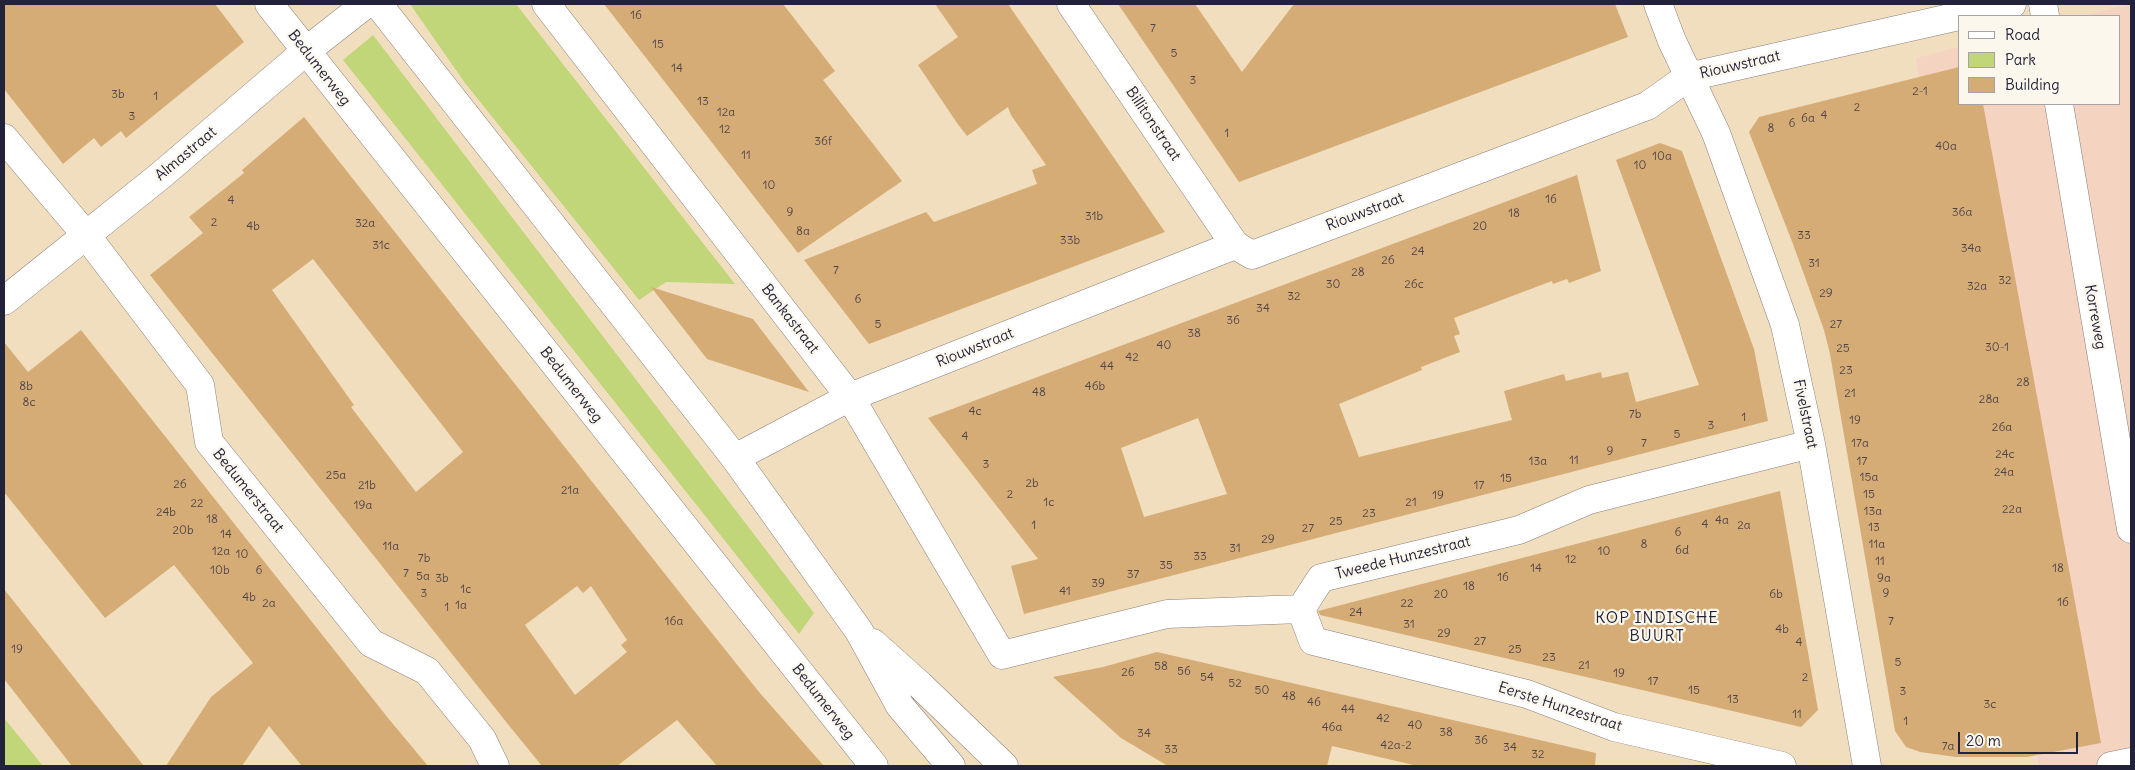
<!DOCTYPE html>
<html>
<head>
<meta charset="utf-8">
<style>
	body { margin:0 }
	#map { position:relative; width:2135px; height:770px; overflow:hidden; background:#f1debe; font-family:Delius,sans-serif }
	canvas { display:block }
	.frame { position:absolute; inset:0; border:5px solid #22223b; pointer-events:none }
	.legend { position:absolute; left:1958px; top:15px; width:162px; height:90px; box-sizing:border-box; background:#fbf7ec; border:1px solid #a4a2a5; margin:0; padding:6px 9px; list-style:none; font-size:15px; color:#22223b }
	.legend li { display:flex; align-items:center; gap:10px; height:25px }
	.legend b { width:25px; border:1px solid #a4a2a5 }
	.scale { position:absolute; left:1958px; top:732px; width:120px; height:22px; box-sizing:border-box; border:2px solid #22223b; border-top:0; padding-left:6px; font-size:15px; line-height:18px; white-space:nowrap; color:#22223b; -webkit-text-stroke:4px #fbf7ec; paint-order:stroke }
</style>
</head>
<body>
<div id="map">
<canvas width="2135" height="770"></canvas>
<div class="frame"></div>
<ul class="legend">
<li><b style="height:6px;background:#fff"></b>Road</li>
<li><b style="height:14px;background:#c1d679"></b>Park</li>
<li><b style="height:14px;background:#d5ac75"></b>Building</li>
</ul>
<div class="scale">20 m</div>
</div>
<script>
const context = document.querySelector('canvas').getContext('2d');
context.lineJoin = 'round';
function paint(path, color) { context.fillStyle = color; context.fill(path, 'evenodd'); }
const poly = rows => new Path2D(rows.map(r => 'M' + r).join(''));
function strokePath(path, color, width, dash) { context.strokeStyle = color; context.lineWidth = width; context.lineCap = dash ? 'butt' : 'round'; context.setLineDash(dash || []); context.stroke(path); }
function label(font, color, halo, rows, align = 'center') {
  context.font = font + ' Delius,sans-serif'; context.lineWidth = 4.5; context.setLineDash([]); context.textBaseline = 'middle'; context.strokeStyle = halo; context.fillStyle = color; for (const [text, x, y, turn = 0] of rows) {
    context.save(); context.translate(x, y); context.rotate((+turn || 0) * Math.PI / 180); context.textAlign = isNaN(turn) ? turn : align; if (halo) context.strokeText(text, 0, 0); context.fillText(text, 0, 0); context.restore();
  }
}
const built = poly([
	[2131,4,2131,766,2039,766,1916,58,1959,47,1959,104,2119,104,2119,16,2083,16]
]);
const green = poly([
	[410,4,516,4,735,284,666,282,639,300,465,83],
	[373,35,814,613,799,634,343,60],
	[4,718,43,766,4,766]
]);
const building = poly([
	[4,4,215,4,244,42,126,138,121,131,101,147,94,138,63,164,4,89],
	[604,4,783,4,835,71,823,80,902,181,798,253],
	[935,4,1008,4,1165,232,869,344,804,260,926,212,934,222,1037,184,1032,170,1046,165,1011,115,1008,107,967,136,957,123,918,65,958,37],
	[1118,4,1195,4,1242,72,1294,4,1615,4,1628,37,1239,182],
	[1959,67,1959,104,1983,104,2101,743,2027,757,1956,757,1920,752,1906,747,1895,731,1830,354,1824,330,1793,244,1749,132,1759,117],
	[304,117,699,617,759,692,824,766,717,766,677,720,617,766,542,766,511,728,150,275,203,233,189,217,244,173,242,170],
	[313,259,463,452,416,492,351,407,354,405,272,290],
	[577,586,583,593,591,586,627,640,621,645,627,652,575,695,525,625],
	[1660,143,1682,151,1754,349,1768,421,1024,614,1011,566,1038,559,928,418,1577,175,1601,271,1569,283,1567,279,1553,284,1552,281,1454,318,1460,334,1454,336,1460,352,1421,367,1422,370,1339,404,1359,457,1512,420,1504,391,1564,374,1566,381,1601,372,1602,378,1628,372,1636,402,1699,385,1616,160],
	[1198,418,1227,494,1144,517,1121,448],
	[651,287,753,319,809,392,707,359],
	[81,330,388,718,428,766,302,766,269,726,242,766,166,766,211,697,253,663,174,565,105,618,4,492,4,342,28,372],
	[1780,491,1818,710,1801,727,1320,615,1318,611],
	[4,589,144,766,72,766,4,679],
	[1157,652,1596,753,1595,766,1418,766,1332,746,1327,766,1168,766,1121,738,1053,677,1103,667]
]);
const street = poly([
	[269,4,874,766],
	[546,4,850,397,1002,655,1167,614,1301,609],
	[1071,4,1235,245,1252,255,1647,106,1688,77,2012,4],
	[1658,4,1672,41,1716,133,1785,325,1811,444,1867,766],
	[4,138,86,235,200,385,209,442,371,643,427,671,482,739,495,766],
	[4,301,160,176,306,51,366,4],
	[735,458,850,397,1235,245],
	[1301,609,1321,578,1519,530,1589,500,1811,444],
	[1301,609,1313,641,1527,694,1614,727,1782,766],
	[2111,766,2131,762]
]);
const secondary = poly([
	[378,4,735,458,859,631,900,706,951,766],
	[2043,4,2045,16],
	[2059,104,2131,529],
	[873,643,921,686,1004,766]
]);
const numberNames = [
	["16",636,16],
	["7",1153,29],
	["15",658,45],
	["5",1174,54],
	["14",677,69],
	["3",1193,81],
	["2-1",1920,92],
	["3b",118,95],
	["1",156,97],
	["13",703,102],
	["2",1857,108],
	["12a",726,113],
	["4",1824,116],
	["3",132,117],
	["6a",1808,119],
	["6",1792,124],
	["8",1771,129],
	["12",725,130],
	["1",1227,134],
	["36f",823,142],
	["40a",1946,147],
	["11",746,156],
	["10a",1662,157],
	["10",1640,166],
	["10",769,186],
	["16",1551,200],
	["4",231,201],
	["9",790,213],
	["36a",1962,213],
	["18",1514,214],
	["31b",1094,217],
	["2",214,223],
	["32a",365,224],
	["4b",253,227],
	["20",1480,227],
	["8a",803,232],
	["33",1804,236],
	["33b",1070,241],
	["31c",381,246],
	["34a",1971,249],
	["24",1418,252],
	["26",1388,261],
	["31",1814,264],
	["7",836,271],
	["28",1358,273],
	["32",2005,281],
	["30",1333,285],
	["26c",1414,285],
	["32a",1977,287],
	["29",1826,294],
	["32",1294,297],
	["6",858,300],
	["34",1263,309],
	["36",1233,321],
	["5",878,325],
	["27",1836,325],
	["38",1194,334],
	["40",1164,346],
	["30-1",1997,348],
	["25",1843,349],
	["42",1132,358],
	["44",1107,367],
	["23",1846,371],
	["28",2023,383],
	["8b",26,387],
	["46b",1095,387],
	["48",1039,393],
	["21",1850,394],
	["28a",1989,400],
	["8c",29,403],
	["4c",975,412],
	["7b",1635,415],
	["1",1744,418],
	["19",1855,421],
	["3",1711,426],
	["26a",2002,428],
	["5",1677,435],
	["4",965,437],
	["7",1644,444],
	["17a",1860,444],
	["9",1610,452],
	["24c",2005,455],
	["11",1574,461],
	["13a",1538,462],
	["17",1862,462],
	["3",986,465],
	["24a",2004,473],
	["25a",336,476],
	["15a",1869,478],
	["15",1506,479],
	["2b",1032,484],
	["26",180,485],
	["21b",367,486],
	["17",1479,486],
	["21a",570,491],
	["2",1010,495],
	["15",1869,495],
	["19",1438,496],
	["1c",1049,503],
	["21",1411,503],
	["22",197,504],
	["19a",363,506],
	["22a",2012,510],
	["13a",1873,512],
	["24b",166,513],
	["23",1369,514],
	["18",212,520],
	["4a",1722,521],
	["25",1336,522],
	["4",1705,525],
	["1",1034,526],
	["2a",1744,526],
	["13",1874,528],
	["27",1308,529],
	["20b",183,531],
	["6",1678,533],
	["14",226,535],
	["29",1268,540],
	["8",1644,545],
	["11a",1877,545],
	["11a",391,547],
	["31",1235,549],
	["6d",1682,551],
	["12a",221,552],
	["10",1604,552],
	["10",242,555],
	["33",1200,557],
	["7b",424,559],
	["12",1571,560],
	["11",1880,562],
	["35",1166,566],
	["14",1536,569],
	["18",2058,569],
	["10b",220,571],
	["6",259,571],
	["7",406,574],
	["37",1133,575],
	["5a",423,577],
	["16",1503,578],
	["3b",442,579],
	["9a",1884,579],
	["39",1098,584],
	["18",1469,587],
	["1c",466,590],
	["41",1065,592],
	["3",424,594],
	["9",1886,594],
	["20",1441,595],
	["6b",1776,595],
	["4b",249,598],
	["16",2063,603],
	["2a",269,604],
	["22",1407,604],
	["1a",461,606],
	["1",447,608],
	["24",1356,613],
	["16a",674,622],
	["7",1891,622],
	["31",1409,625],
	["4b",1782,630],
	["29",1444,634],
	["27",1480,642],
	["4",1799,643],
	["19",17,650],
	["25",1515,650],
	["23",1549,658],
	["5",1898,663],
	["21",1584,666],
	["58",1161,667],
	["56",1184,672],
	["26",1128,673],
	["19",1619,674],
	["54",1207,678],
	["2",1805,678],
	["17",1653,682],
	["52",1235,684],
	["50",1262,691],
	["15",1694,691],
	["3",1903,692],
	["48",1289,697],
	["13",1733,700],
	["46",1314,703],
	["3c",1990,705],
	["44",1348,710],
	["11",1797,715],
	["42",1383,719],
	["1",1906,722],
	["40",1415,726],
	["46a",1332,728],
	["38",1446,733],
	["34",1144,734],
	["36",1481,741],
	["42a-2",1396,746],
	["7a",1948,747],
	["34",1510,748],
	["33",1171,750],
	["32",1538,755]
];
const streetNames = [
	["Riouwstraat",1740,65,-13],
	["Bedumerweg",319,68,52],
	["Billitonstraat",1153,124,56],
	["Almastraat",186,154,-40],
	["Riouwstraat",1365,212,-21],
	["Korreweg",2095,317,80],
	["Bankastraat",790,319,52],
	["Riouwstraat",975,348,-22],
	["Bedumerweg",571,385,52],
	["Fivelstraat",1805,414,78],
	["Bedumerstraat",248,491,51],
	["Tweede Hunzestraat",1403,558,-14],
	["Bedumerweg",823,702,52],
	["Eerste Hunzestraat",1560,707,18]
];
const neighbourhoodNames = [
	["KOP INDISCHE",1657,618],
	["BUURT",1657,636]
];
paint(built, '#f4d3c1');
paint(green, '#c1d679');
paint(building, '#d5ac75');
strokePath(street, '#8a807c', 29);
strokePath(secondary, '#8a807c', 29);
strokePath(street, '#fff', 28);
strokePath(secondary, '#fff', 28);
label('12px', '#4f444a', null, numberNames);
label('15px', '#22223b', '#fbf7ec', streetNames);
context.letterSpacing = '1px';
label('16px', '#22223b', '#fbf7ec', neighbourhoodNames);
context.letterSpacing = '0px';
</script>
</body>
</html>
